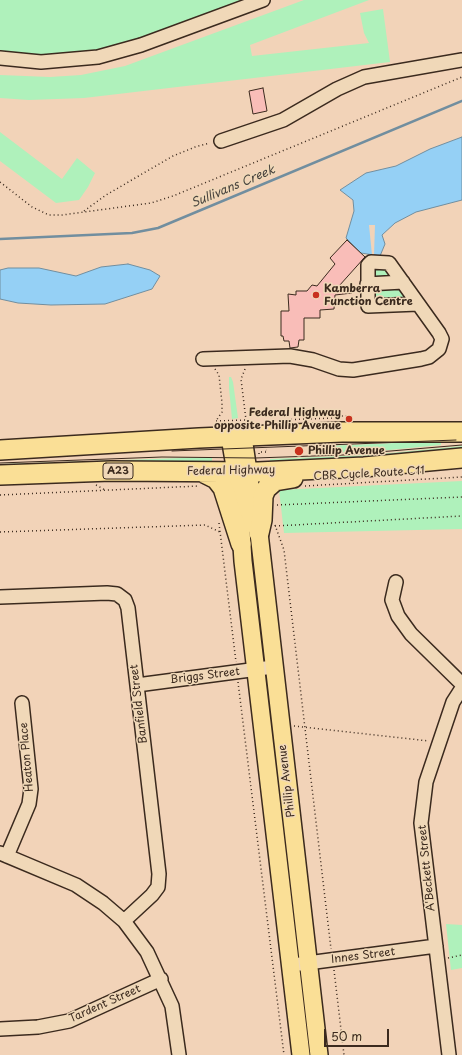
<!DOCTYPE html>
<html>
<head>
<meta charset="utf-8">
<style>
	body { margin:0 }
	#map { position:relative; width:462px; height:1055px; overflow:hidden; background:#f2d3b8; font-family:"Playpen Sans",sans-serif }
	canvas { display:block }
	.scale { position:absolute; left:324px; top:1029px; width:65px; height:18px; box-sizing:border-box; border:2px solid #3b2a1e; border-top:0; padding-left:5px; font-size:12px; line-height:14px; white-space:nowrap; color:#3b2a1e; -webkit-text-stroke:3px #f0d8b8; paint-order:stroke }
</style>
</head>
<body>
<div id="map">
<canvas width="462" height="1055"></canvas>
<div class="scale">50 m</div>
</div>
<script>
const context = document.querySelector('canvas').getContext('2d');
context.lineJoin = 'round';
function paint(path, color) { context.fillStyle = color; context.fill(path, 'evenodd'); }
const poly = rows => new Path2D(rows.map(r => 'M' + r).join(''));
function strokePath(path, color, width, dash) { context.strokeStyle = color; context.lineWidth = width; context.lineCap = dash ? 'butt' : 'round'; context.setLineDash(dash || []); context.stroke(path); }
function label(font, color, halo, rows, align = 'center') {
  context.font = font + ' "Playpen Sans",sans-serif'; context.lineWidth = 3; context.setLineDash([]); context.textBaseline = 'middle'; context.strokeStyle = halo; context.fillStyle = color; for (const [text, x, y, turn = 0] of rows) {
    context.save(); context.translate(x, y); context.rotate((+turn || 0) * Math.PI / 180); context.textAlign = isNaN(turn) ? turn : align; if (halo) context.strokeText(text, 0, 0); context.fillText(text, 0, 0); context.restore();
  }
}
const green = poly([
	[0,0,257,0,141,44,65,59,0,55],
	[304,0,369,0,250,45,252,56,369,43,364,33,360,13,383,9,390,62,84,98,29,100,0,98,0,75,50,77,81,75,125,66],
	[0,132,62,179,77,158,95,173,88,187,79,200,56,203,0,161],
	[380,264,396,276,373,277,373,268],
	[381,286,400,289,411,302,374,300,374,289],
	[229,377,231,377,233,382,238,418,232,419,229,388],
	[441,441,441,445,379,451,327,453,326,446],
	[462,446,462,452,270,461,270,459,370,455],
	[182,458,212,458,212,463,0,469,0,464],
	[462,481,462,529,284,533,279,490],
	[446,924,462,925,462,968,451,970]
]);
const water = poly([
	[462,137,462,200,416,212,395,223,382,235,385,244,380,256,361,253,346,238,354,211,353,200,340,190,366,173,396,166,430,149,462,137],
	[128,264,150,270,160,276,152,289,105,304,51,305,18,303,0,299,0,270,8,268,39,268,76,276,101,267,128,264]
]);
const pier = poly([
	[369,225,375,225,374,255,372,255]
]);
const stream = poly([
	[0,239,132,233,158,228,462,101]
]);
const building = poly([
	[263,88,267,111,253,114,249,91,263,88],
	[347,240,365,257,339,286,352,286,352,293,335,295,334,309,320,310,320,318,304,318,304,340,299,340,298,347,290,348,289,341,284,341,283,336,281,336,281,311,289,311,288,294,296,295,296,291,307,291,312,285,317,286,335,264,330,258,347,240]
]);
const path = poly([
	[0,182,32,207,49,215,62,215,151,203,173,196,462,77],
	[84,211,106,195,173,156,195,147,210,143],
	[215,369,219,375,222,403,222,412,216,421],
	[245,369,241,379,246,420],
	[339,418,340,416,350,416,351,419],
	[279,420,334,418],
	[216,421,246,420,252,421],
	[259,454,259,452,267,452,266,450],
	[96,485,105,490],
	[305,486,462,477],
	[0,495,199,486],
	[277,505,462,497],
	[219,523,236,662],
	[275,525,284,550,331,949],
	[275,526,462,516],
	[0,532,205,525,220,532],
	[238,682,284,1055],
	[294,726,429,741],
	[448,958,462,955],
	[334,970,344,1055]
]);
const minor = poly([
	[0,58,41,62,98,57,141,45,263,0],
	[221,141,283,120,337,89,364,77,462,60],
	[367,284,403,282],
	[203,359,290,356,313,360,339,369,353,370,421,359,429,357,439,349,442,339,439,333,389,263,371,262,368,265,368,306,418,304],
	[396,582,392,600,398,616,411,634,462,684],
	[0,597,107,593,117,594,125,600,128,608,159,874,158,887,152,895,124,921],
	[137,685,273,667],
	[0,853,76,885,103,903,124,921,147,952,172,1006,179,1055],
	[7,856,29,804,31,789,22,703],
	[300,964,436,946],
	[0,1029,38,1027,69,1021,161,979],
	[449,1055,421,823,426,782,453,702,462,688]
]);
const major = poly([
	[230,437,238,484,243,561,301,1055],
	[243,437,255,520,259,533,319,1055]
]);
const highway = poly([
	[0,450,199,438,342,432,462,432],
	[202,472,216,479,223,488,241,544],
	[0,475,111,471,258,472,364,467,462,458],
	[259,533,262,520,263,496,266,489,275,481,293,478]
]);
const tram = poly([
	[172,451,456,440],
	[0,463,162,457,255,458,343,455,462,445]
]);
const markers = [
	[316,295,4,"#c8321e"],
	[349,419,4,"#c8321e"],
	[299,451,5,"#c8321e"]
];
const shields = [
	[118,471,30]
];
const shieldNames = [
	["A23",118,471]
];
const poiNames = [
	["Kamberra",324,289],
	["Function Centre",324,302],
	["Federal Highway",341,413,"right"],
	["opposite Phillip Avenue",341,426,"right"],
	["Phillip Avenue",308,451]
];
const streetNames = [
	["Federal Highway",231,471,-1],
	["CBR Cycle Route C11",369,474,-3],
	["Briggs Street",205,676,-7],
	["Banfield Street",139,704,-97],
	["Heaton Place",27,757,-95],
	["Phillip Avenue",287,781,-97],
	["A'Beckett Street",427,868,-96],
	["Innes Street",363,956,-7],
	["Tardent Street",105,1004,-24]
];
const waterNames = [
	["Sullivans Creek",233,187,-23]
];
paint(green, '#aff1bb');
paint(water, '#95d0f5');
strokePath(water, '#718e9f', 1);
paint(pier, '#f2d3b8');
strokePath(stream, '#718e9f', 2.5);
paint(building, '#f9bdb8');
strokePath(building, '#3b2a1e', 1);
strokePath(minor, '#3b2a1e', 16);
strokePath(major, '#3b2a1e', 20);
strokePath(highway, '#3b2a1e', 22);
strokePath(path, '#3b2a1e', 1.5, [1, 3]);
strokePath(minor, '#f0d8b8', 13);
strokePath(major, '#fadf96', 17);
strokePath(highway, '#fadf96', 19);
strokePath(tram, '#3b2a1e', 1);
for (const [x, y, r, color] of markers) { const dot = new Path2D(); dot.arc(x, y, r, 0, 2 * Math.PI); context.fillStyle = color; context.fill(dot); strokePath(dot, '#f0d8b8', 1.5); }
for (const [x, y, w] of shields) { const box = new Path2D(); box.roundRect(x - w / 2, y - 8, w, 16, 3); context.fillStyle = '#f0d8b8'; context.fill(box); strokePath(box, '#3b2a1e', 1); }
label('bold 10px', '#3b2a1e', null, shieldNames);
label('bold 11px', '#3b2a1e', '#f0d8b8', poiNames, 'left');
label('11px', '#3b2a1e', '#f0d8b8', streetNames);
label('italic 12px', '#48433e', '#f0d8b8', waterNames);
</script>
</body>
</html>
